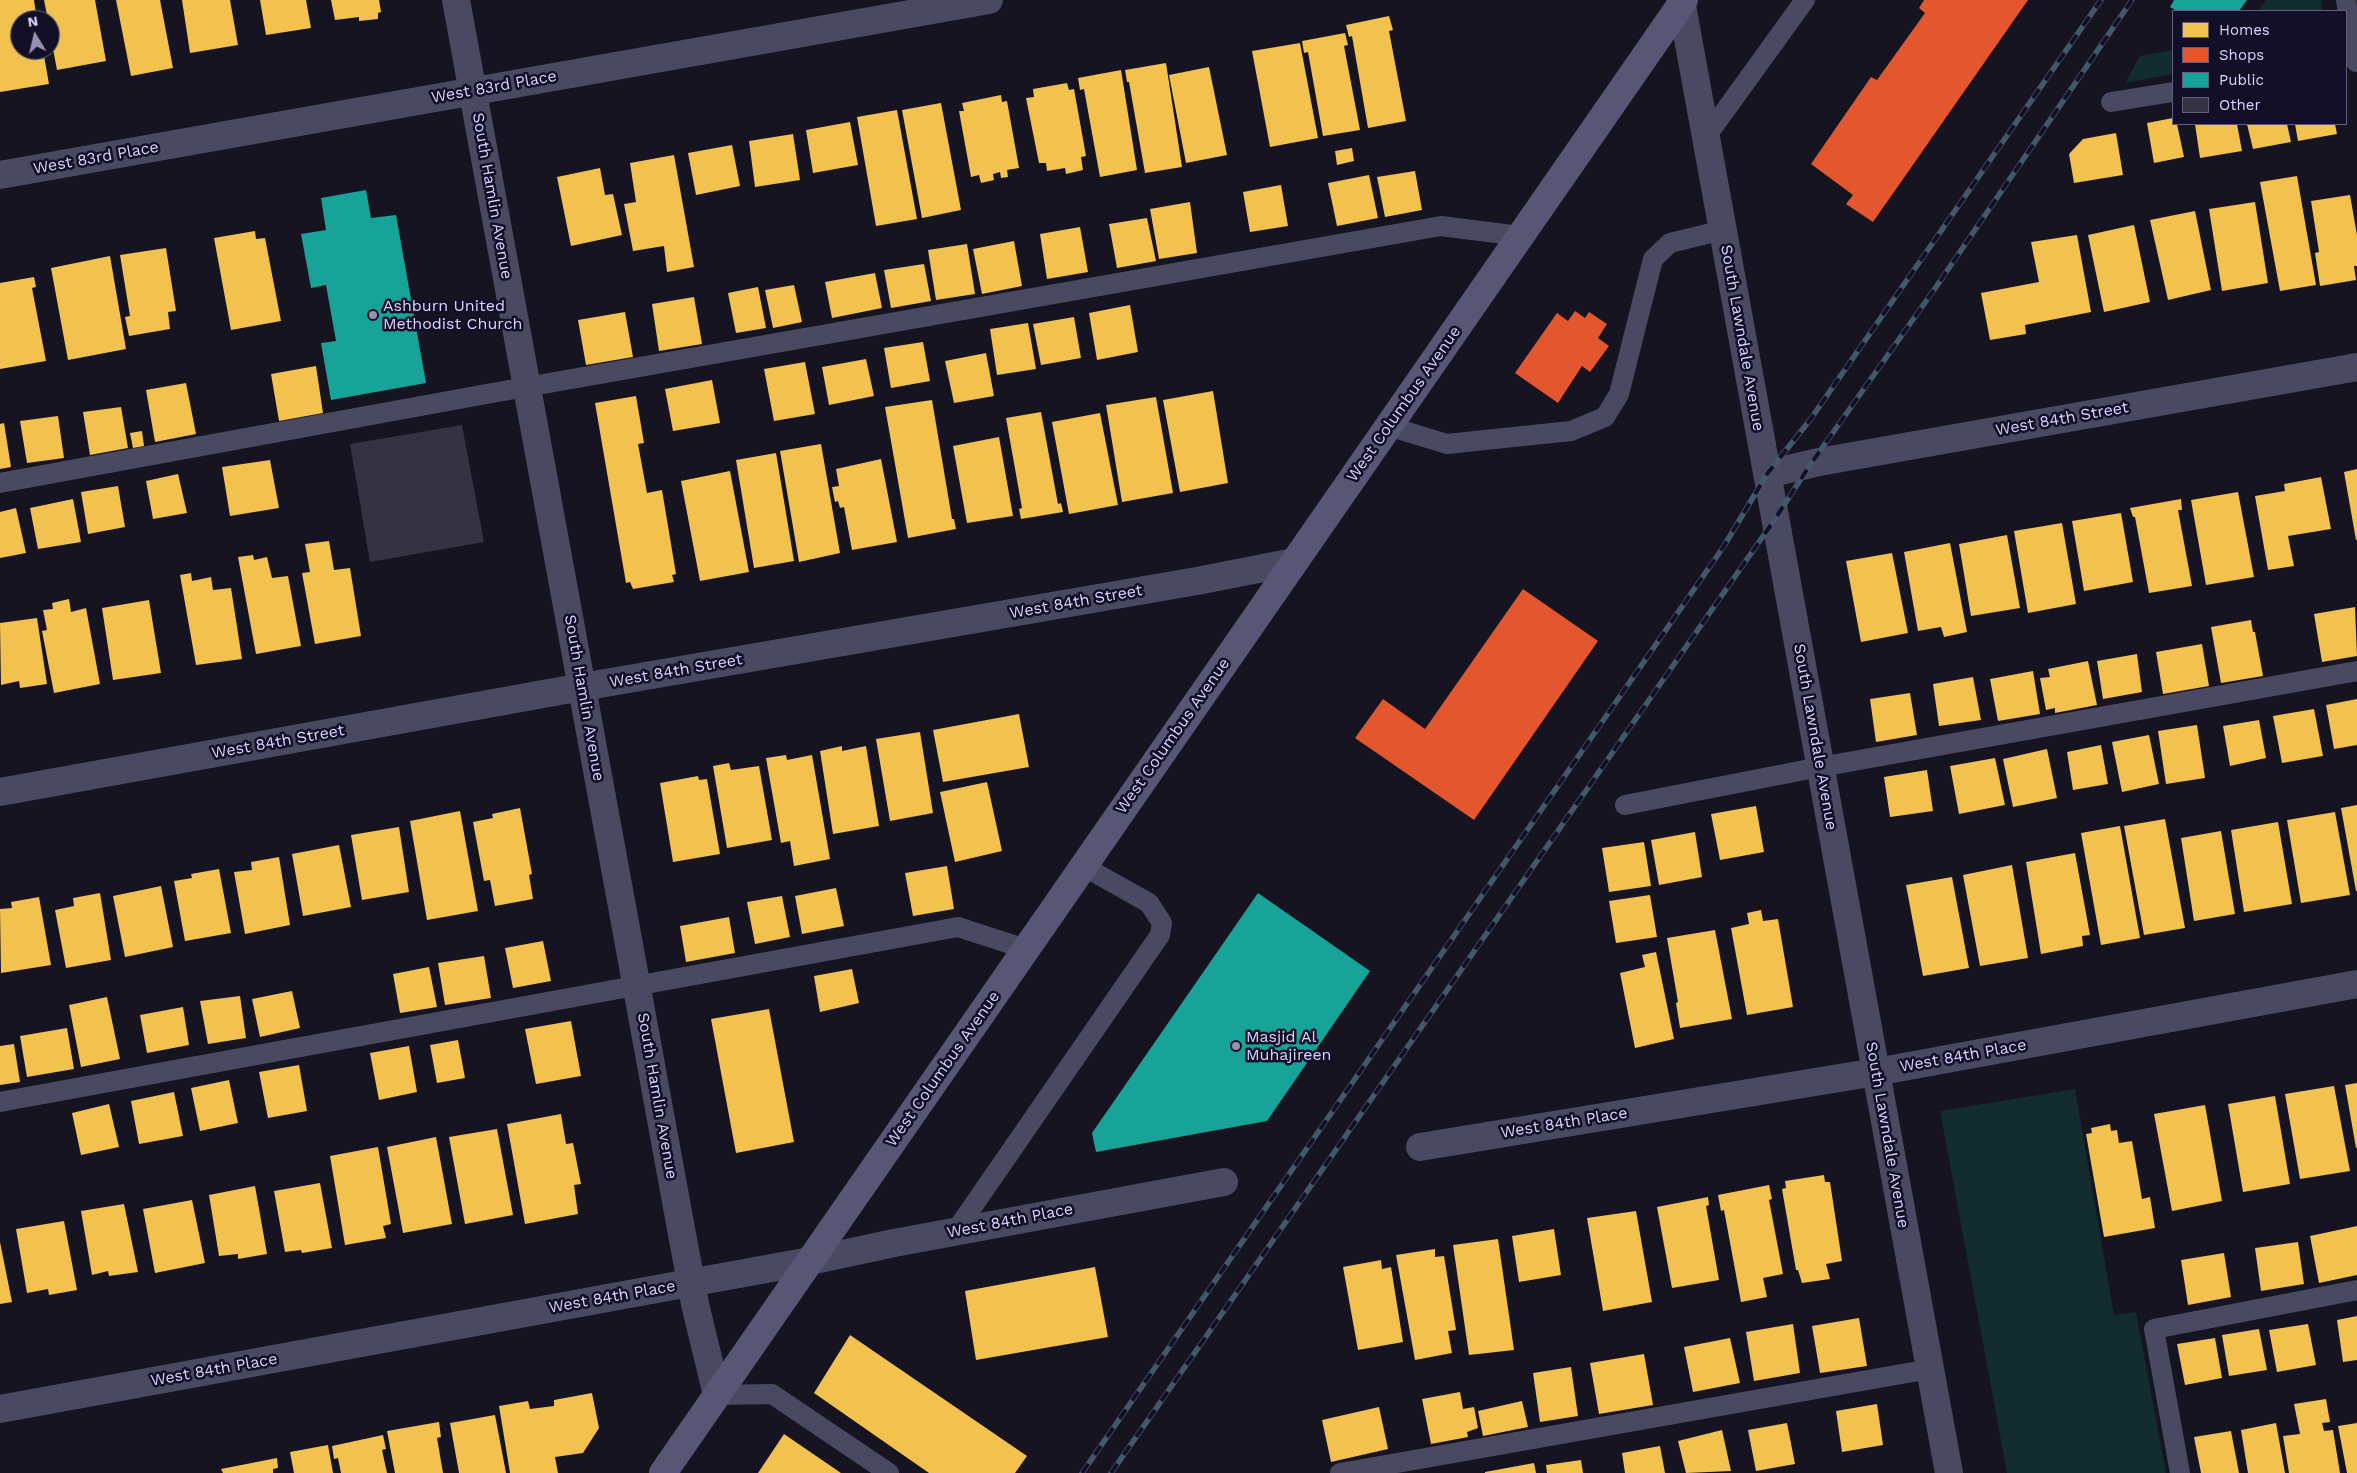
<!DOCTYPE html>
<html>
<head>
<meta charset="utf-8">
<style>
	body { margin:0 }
	#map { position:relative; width:2357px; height:1473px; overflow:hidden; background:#161421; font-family:"Work Sans",sans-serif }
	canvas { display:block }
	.legend { position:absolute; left:2172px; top:10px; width:175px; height:115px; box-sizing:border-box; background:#130f26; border:1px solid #625e7d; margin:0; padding:6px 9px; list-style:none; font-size:15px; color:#d9d4ff }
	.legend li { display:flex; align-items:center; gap:10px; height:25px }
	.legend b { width:25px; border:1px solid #625e7d }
	.north { position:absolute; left:10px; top:10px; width:50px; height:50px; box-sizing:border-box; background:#130f26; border:1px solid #625e7d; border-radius:50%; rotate:351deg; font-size:14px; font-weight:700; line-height:20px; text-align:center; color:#d9d4ff }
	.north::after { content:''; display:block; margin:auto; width:18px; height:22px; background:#9591b1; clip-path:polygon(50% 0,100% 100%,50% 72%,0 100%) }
</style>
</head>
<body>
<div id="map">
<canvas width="2357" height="1473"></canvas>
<ul class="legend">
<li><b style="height:14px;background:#f2c14e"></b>Homes</li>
<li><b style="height:14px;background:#e4572e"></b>Shops</li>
<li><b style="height:14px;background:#17a398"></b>Public</li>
<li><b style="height:14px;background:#343243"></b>Other</li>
</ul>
<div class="north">N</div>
</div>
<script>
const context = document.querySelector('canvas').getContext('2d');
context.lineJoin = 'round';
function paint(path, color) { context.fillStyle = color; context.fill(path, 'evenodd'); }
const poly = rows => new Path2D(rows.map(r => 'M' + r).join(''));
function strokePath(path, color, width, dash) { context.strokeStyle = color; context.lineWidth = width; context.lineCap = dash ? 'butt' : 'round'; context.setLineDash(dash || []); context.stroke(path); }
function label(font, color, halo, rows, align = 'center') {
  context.font = font + ' "Work Sans",sans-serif'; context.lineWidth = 5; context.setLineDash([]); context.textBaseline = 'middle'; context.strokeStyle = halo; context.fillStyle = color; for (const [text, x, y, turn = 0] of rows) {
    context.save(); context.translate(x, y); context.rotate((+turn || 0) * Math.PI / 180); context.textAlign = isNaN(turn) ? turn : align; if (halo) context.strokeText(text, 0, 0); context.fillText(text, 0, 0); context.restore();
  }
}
const green = poly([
	[2266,0,2321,0,2322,11,2258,11],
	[2173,50,2173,74,2125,83,2140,56],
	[2075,1089,2114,1315,2136,1312,2166,1473,2007,1473,1940,1111]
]);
const homes = poly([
	[0,0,34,0,37,20,20,20,20,50,43,50,49,84,0,92],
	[44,0,95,0,106,61,57,70,50,33,50,20,48,20],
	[116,0,160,0,173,68,131,76],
	[182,0,230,0,238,45,190,53],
	[260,0,306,0,311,28,266,35],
	[331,0,379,0,381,12,378,13,378,19,359,21,359,17,335,20],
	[1389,16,1393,30,1389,31,1406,121,1368,128,1352,36,1349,37,1346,25],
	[1345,33,1348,45,1344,46,1360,130,1323,136,1308,52,1304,53,1302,41],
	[1300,43,1318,138,1270,147,1252,51],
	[1166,63,1182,167,1145,173,1129,82,1127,82,1125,70],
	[1209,67,1227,155,1186,163,1169,75],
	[1121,70,1137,170,1100,177,1084,89,1080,90,1078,78],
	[1067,83,1069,90,1074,89,1086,156,1081,157,1083,170,1066,174,1065,168,1047,171,1046,163,1039,163,1026,98,1034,97,1033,89],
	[1001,95,1002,102,1007,101,1019,168,1007,170,1008,177,1001,178,1000,172,993,174,994,180,981,183,979,175,971,177,959,111,964,111,962,103],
	[941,103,961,210,922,218,902,110],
	[897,110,917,219,876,226,857,117],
	[2173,118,2173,124,2177,124,2184,157,2154,163,2147,123],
	[850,122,858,165,813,173,806,130],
	[2195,124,2237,124,2242,151,2200,158],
	[2247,124,2287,124,2291,142,2253,149],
	[2295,124,2335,124,2337,134,2298,141],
	[2116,133,2123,175,2074,183,2069,154,2083,139],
	[793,134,800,180,755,187,749,141],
	[732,145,740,186,696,195,688,153],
	[1352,148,1354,161,1337,165,1335,151],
	[674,155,694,267,667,272,664,246,633,251,624,204,636,202,630,163],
	[600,168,605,195,613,194,622,235,571,246,557,177],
	[1415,171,1422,210,1385,217,1377,177],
	[1369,175,1378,218,1337,226,1328,183],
	[2297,176,2316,285,2280,291,2260,182],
	[1281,185,1288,226,1250,232,1243,192],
	[2350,195,2357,235,2357,266,2354,266,2356,280,2320,286,2315,253,2319,252,2311,201],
	[1190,202,1197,253,1159,259,1150,209],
	[2255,202,2268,283,2222,291,2209,209],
	[2195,211,2211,290,2168,300,2150,220],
	[1147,218,1156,261,1117,268,1109,224],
	[2134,225,2150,302,2104,312,2088,235],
	[1080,227,1088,272,1047,279,1040,234],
	[255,231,256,239,265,238,281,321,231,330,214,238],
	[2077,235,2091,312,2025,325,2026,334,1990,340,1981,293,2039,282,2031,242],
	[1014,241,1022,286,982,294,973,249],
	[967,244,975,294,936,300,928,250],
	[166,248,176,311,168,312,170,329,129,336,125,317,130,316,120,255],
	[110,256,126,349,68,360,51,268],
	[924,264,931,301,891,308,884,270],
	[875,273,882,308,832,318,825,282],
	[34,277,36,287,32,288,46,361,0,369,0,283],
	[794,285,802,322,773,328,765,290],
	[758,287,766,328,736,333,728,293],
	[694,297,702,344,659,351,652,304],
	[1130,305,1138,352,1097,360,1089,313],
	[625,312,633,357,586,365,578,320],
	[1074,317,1081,358,1041,365,1033,324],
	[1028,323,1036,369,997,375,990,329],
	[923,342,930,381,891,388,884,348],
	[986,353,994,396,954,403,945,361],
	[866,359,874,396,829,405,822,367],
	[805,362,815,414,774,421,764,369],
	[316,366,323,413,279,421,271,374],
	[712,380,720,423,673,431,665,389],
	[186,383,196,434,155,442,146,390],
	[1213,391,1228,483,1180,492,1163,400],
	[636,396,644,443,638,444,647,493,662,490,676,574,672,575,674,582,633,589,630,582,626,583,595,403],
	[1156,397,1173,493,1122,502,1106,405],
	[932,400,952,519,954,519,956,529,908,538,885,407],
	[121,407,128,448,90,455,83,412],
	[1041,412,1058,504,1061,503,1063,512,1021,519,1019,509,1022,508,1006,418],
	[1100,413,1118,505,1069,514,1052,422],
	[58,416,64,458,27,463,20,421],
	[4,423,11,467,0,469,0,424],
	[142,431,144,446,133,448,130,433],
	[999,437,1013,516,967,523,953,446],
	[821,444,840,553,799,562,780,451],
	[776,453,794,561,754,568,736,460],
	[881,459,897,542,852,550,844,507,840,508,838,501,835,502,832,487,839,486,836,469],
	[270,460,279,508,230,516,222,467],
	[2357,469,2357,540,2356,540,2344,472],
	[730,471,749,572,700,581,681,481],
	[178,474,187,513,153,519,146,481],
	[2321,477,2331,529,2288,536,2294,566,2268,570,2255,496,2285,491,2284,484],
	[118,486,125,527,88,534,81,492],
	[2238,492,2254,577,2206,585,2191,500],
	[73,499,81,542,38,549,30,508],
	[2181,499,2182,510,2178,510,2192,586,2149,593,2135,517,2133,517,2130,508],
	[16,508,26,553,0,558,0,512],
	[2121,513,2133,582,2084,591,2072,521],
	[2062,523,2076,604,2028,613,2014,531],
	[2007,535,2020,608,1971,616,1959,544],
	[329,541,334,570,350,568,361,636,315,644,302,573,310,572,305,544],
	[1950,543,1967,632,1944,637,1941,627,1918,631,1904,552],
	[1892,553,1908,633,1861,642,1846,561],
	[253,555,254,560,267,557,272,578,288,576,301,646,256,654,238,557],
	[191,573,192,581,211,577,213,590,231,588,242,659,196,665,180,575],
	[69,599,71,612,86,608,100,684,54,693,42,631,47,630,43,610,53,609,52,603],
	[149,600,161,673,113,680,102,608],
	[2355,607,2357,656,2322,662,2314,614],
	[37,618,47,684,20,688,19,681,1,685,0,623],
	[2251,620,2253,632,2255,632,2263,676,2221,683,2211,627],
	[2202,644,2209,686,2163,694,2156,652],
	[2137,654,2142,692,2103,699,2097,661],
	[2088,661,2097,705,2055,713,2055,708,2046,710,2040,678,2050,677,2048,669],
	[2033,671,2040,714,1998,721,1990,679],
	[1973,677,1981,720,1939,726,1933,684],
	[1910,693,1917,735,1876,742,1870,699],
	[2357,699,2357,745,2334,749,2326,705],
	[2314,709,2323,756,2282,763,2273,716],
	[1019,714,1029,767,943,782,933,730],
	[2259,720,2266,758,2230,766,2223,726],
	[2197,725,2205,778,2166,784,2158,731],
	[920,732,933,813,890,821,876,739],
	[2149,735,2159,784,2122,792,2112,742],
	[2101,745,2108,784,2073,790,2067,752],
	[842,746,842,751,866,746,879,826,833,834,820,751],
	[2047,749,2057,798,2013,807,2003,759],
	[786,755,787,760,812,755,830,859,794,866,790,841,781,843,766,758],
	[1995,758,2005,805,1959,814,1950,766],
	[729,763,731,770,759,766,772,840,727,848,713,766],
	[1927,770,1933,811,1890,817,1884,777],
	[698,776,699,780,707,779,720,854,673,862,660,783],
	[987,782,1002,851,955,862,940,792],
	[2357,805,2357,891,2356,891,2341,808],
	[1756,806,1764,852,1720,860,1711,814],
	[520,808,532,874,529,875,533,899,495,906,490,880,484,881,473,822,493,818,492,814],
	[460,811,478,911,427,920,410,821],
	[2335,812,2350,895,2301,903,2287,820],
	[2165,819,2185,928,2144,935,2124,826],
	[2278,822,2292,904,2244,912,2231,830],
	[2120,826,2140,938,2101,945,2081,833],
	[399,827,409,892,362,900,351,835],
	[2221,831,2235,914,2194,921,2181,838],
	[1695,832,1702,877,1659,885,1651,840],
	[1644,842,1651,886,1609,892,1602,848],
	[339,845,351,907,303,916,292,854],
	[2075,853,2090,935,2082,936,2083,946,2041,954,2026,862],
	[279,857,290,925,245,934,234,872,252,870,251,862],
	[2012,865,2028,958,1980,966,1963,875],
	[947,866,954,909,913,916,905,873],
	[219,869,231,933,185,941,174,881,192,878,191,874],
	[1952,877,1969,968,1923,976,1906,885],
	[161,886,173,947,125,957,113,896],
	[836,888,844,926,802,934,795,896],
	[100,893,111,960,66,968,55,910,74,906,73,898],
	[1650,895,1657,937,1616,943,1609,901],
	[782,896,790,937,755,944,747,902],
	[39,897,51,965,1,973,0,909,12,908,11,902],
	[1761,910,1763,921,1778,919,1793,1007,1747,1015,1731,928,1749,924,1747,913],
	[729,917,735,953,686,962,680,926],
	[1715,930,1732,1019,1680,1028,1676,1003,1678,1002,1667,938],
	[543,941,551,981,513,988,505,948],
	[1656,952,1674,1039,1635,1048,1620,973,1645,967,1642,955],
	[484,956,491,998,445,1005,438,963],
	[429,967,437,1007,400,1013,393,974],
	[852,969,859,1003,820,1012,814,976],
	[292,991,300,1028,260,1037,252,999],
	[240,996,246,1038,208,1044,200,1001],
	[107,997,120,1059,81,1067,69,1005],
	[183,1007,189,1045,147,1053,140,1015],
	[769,1009,794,1142,736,1153,711,1019],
	[571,1021,581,1076,536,1084,525,1029],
	[67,1028,74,1069,27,1077,20,1036],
	[458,1040,465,1078,437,1083,430,1045],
	[14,1044,20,1082,0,1085,0,1046],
	[409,1046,417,1092,379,1100,370,1053],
	[299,1065,307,1111,268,1118,259,1072],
	[229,1080,238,1123,200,1131,191,1088],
	[2357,1083,2357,1148,2356,1148,2345,1085],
	[2334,1086,2350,1171,2300,1179,2285,1094],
	[174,1092,183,1136,139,1144,131,1101],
	[2275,1096,2290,1184,2243,1192,2228,1104],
	[109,1104,119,1147,81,1155,72,1113],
	[2205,1105,2222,1201,2172,1211,2154,1114],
	[561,1114,566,1144,573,1143,581,1184,574,1185,578,1214,525,1224,507,1124],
	[2110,1124,2111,1131,2117,1130,2119,1143,2132,1141,2142,1199,2150,1197,2155,1228,2104,1237,2086,1134,2092,1133,2091,1128],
	[497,1129,513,1215,465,1224,449,1137],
	[436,1137,452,1224,403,1233,387,1147],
	[378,1147,391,1224,383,1226,386,1238,345,1245,330,1156],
	[1824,1175,1825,1182,1830,1182,1842,1261,1826,1264,1830,1279,1802,1283,1798,1270,1796,1270,1782,1189,1786,1188,1785,1181],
	[320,1183,332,1248,302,1253,301,1250,285,1252,274,1191],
	[1769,1185,1772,1199,1769,1200,1783,1274,1763,1278,1767,1297,1741,1302,1724,1210,1721,1211,1718,1195],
	[255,1186,267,1254,238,1259,238,1254,219,1256,209,1195],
	[1708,1197,1709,1205,1706,1206,1719,1280,1672,1288,1657,1207],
	[192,1200,205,1263,155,1273,143,1209],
	[124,1204,138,1272,109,1276,108,1271,92,1275,81,1211],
	[1636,1211,1652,1302,1603,1311,1587,1218],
	[64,1221,77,1290,49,1295,48,1289,27,1293,16,1229],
	[2357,1226,2357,1275,2319,1283,2310,1236],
	[1554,1229,1561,1275,1519,1282,1512,1236],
	[1498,1239,1514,1350,1469,1355,1453,1245],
	[0,1242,12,1302,0,1304],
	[2298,1242,2304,1284,2261,1291,2255,1248],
	[1435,1249,1435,1257,1444,1256,1456,1330,1448,1331,1452,1353,1415,1360,1396,1255],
	[2224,1253,2231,1297,2188,1305,2181,1260],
	[1381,1260,1382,1269,1391,1267,1403,1342,1358,1350,1343,1267],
	[1095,1267,1108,1337,976,1360,965,1291],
	[2357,1316,2357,1360,2343,1362,2337,1320],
	[1859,1318,1867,1366,1820,1373,1812,1326],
	[1793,1324,1800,1373,1754,1381,1746,1332],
	[2308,1324,2316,1365,2277,1372,2269,1330],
	[2259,1329,2267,1370,2229,1376,2222,1335],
	[850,1335,1027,1456,1015,1473,929,1473,814,1393],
	[1730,1338,1740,1383,1693,1392,1684,1347],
	[2215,1338,2222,1378,2185,1385,2177,1344],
	[1644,1354,1653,1405,1599,1414,1590,1363],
	[1571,1367,1578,1416,1540,1422,1533,1373],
	[1460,1392,1463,1409,1474,1407,1478,1428,1467,1432,1468,1437,1431,1444,1422,1399],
	[592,1393,599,1428,583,1453,555,1457,558,1473,510,1473,499,1406,528,1401,530,1409,554,1406,554,1400],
	[2326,1399,2330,1422,2322,1423,2324,1431,2333,1430,2340,1473,2289,1473,2283,1436,2300,1434,2294,1404],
	[1522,1401,1528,1427,1483,1436,1478,1411],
	[1877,1404,1883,1445,1842,1452,1836,1411],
	[1379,1407,1388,1449,1331,1462,1322,1420],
	[495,1415,506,1473,459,1473,450,1423],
	[439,1422,441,1437,437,1438,443,1473,395,1473,387,1431],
	[1787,1423,1795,1464,1756,1471,1748,1430],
	[2276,1423,2285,1473,2248,1473,2241,1430],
	[2357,1423,2357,1473,2347,1473,2338,1426],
	[1722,1430,1731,1471,1686,1473,1678,1441],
	[2231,1431,2239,1473,2201,1473,2194,1437],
	[784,1434,841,1473,758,1473],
	[383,1435,386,1449,382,1450,387,1473,341,1473,338,1458,334,1459,332,1446],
	[328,1445,333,1473,294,1473,290,1452],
	[1660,1446,1665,1473,1625,1473,1622,1453],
	[277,1458,278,1468,273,1469,273,1473,223,1473,221,1469],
	[1581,1460,1583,1473,1547,1473,1546,1465],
	[1534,1463,1536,1473,1485,1473,1485,1472]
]);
const shops = poly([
	[1924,0,2028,0,1873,222,1846,204,1853,195,1811,164,1871,77,1877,80,1925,13,1919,8],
	[1575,311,1585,318,1589,312,1607,324,1598,338,1609,346,1590,372,1582,366,1558,403,1515,373,1557,313,1568,321],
	[1523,589,1598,641,1474,820,1355,738,1383,699,1425,729]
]);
const public = poly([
	[2174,0,2247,0,2239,11,2177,11,2170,7],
	[366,190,371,218,396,215,426,383,331,400,321,343,336,341,326,285,311,288,301,234,326,230,321,198],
	[1258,893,1370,971,1267,1121,1096,1152,1092,1133]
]);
const building = poly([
	[462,425,484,542,370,562,350,444]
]);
const service = poly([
	[2346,0,2356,62],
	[2111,102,2173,92],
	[1706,137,1805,0],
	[1388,426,1447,444,1571,431,1605,417,1619,394,1653,259,1670,243,1723,230],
	[0,483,492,393,1441,226,1520,236],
	[1625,805,1820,767,2357,671],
	[0,1102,958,927,1026,949],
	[955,1232,1160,935,1162,923,1149,903,1083,866],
	[717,1395,772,1394,889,1473],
	[1340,1473,1930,1369],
	[2180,1473,2154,1329,2357,1290]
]);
const minor = poly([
	[456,0,682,1234,695,1304,717,1395],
	[1681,0,1949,1473],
	[0,175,989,0],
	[1767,474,1819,462,2357,367],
	[0,792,582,687,1197,581,1294,562],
	[1420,1147,1876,1072,2357,984],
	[0,1409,810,1261,894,1243,1224,1182]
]);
const secondary = poly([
	[663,1473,1684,0]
]);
const rail = poly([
	[1082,1473,1724,546,1767,474,1810,420,2101,0],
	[1111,1473,1775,519,1810,465,1936,287,2132,0]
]);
const markers = [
	[373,315,5,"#9591b1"],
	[1236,1046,5,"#9591b1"]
];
const streetNames = [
	["West 83rd Place",494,87,-10],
	["West 83rd Place",96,158,-10],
	["South Hamlin Avenue",492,196,80],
	["South Lawndale Avenue",1742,338,80],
	["West Columbus Avenue",1404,404,-55],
	["West 84th Street",2062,419,-10],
	["West 84th Street",1076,602,-10],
	["West 84th Street",676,671,-10],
	["South Hamlin Avenue",584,698,80],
	["West Columbus Avenue",1173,736,-55],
	["South Lawndale Avenue",1815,737,80],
	["West 84th Street",278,742,-10],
	["West 84th Place",1963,1056,-10],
	["West Columbus Avenue",943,1069,-55],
	["South Hamlin Avenue",657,1096,80],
	["West 84th Place",1564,1123,-9],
	["South Lawndale Avenue",1887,1135,80],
	["West 84th Place",1010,1221,-11],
	["West 84th Place",612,1297,-10],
	["West 84th Place",214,1370,-10]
];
const poiNames = [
	["Ashburn United",383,306],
	["Methodist Church",383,324],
	["Masjid Al",1246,1037],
	["Muhajireen",1246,1055]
];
paint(green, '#132c2d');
paint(homes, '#f2c14e');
paint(shops, '#e4572e');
paint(public, '#17a398');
paint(building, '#343243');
strokePath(service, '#4a4962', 20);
strokePath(minor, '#4a4962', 28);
strokePath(secondary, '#575674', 28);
strokePath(rail, '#43596b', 5.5);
strokePath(rail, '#130f26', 4, [11]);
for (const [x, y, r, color] of markers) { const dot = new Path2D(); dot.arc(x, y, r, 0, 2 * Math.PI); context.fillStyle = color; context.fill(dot); strokePath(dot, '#130f26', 2); }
label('16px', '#d9d4ff', '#130f26', streetNames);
label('16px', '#d9d4ff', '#130f26', poiNames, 'left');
</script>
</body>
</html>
